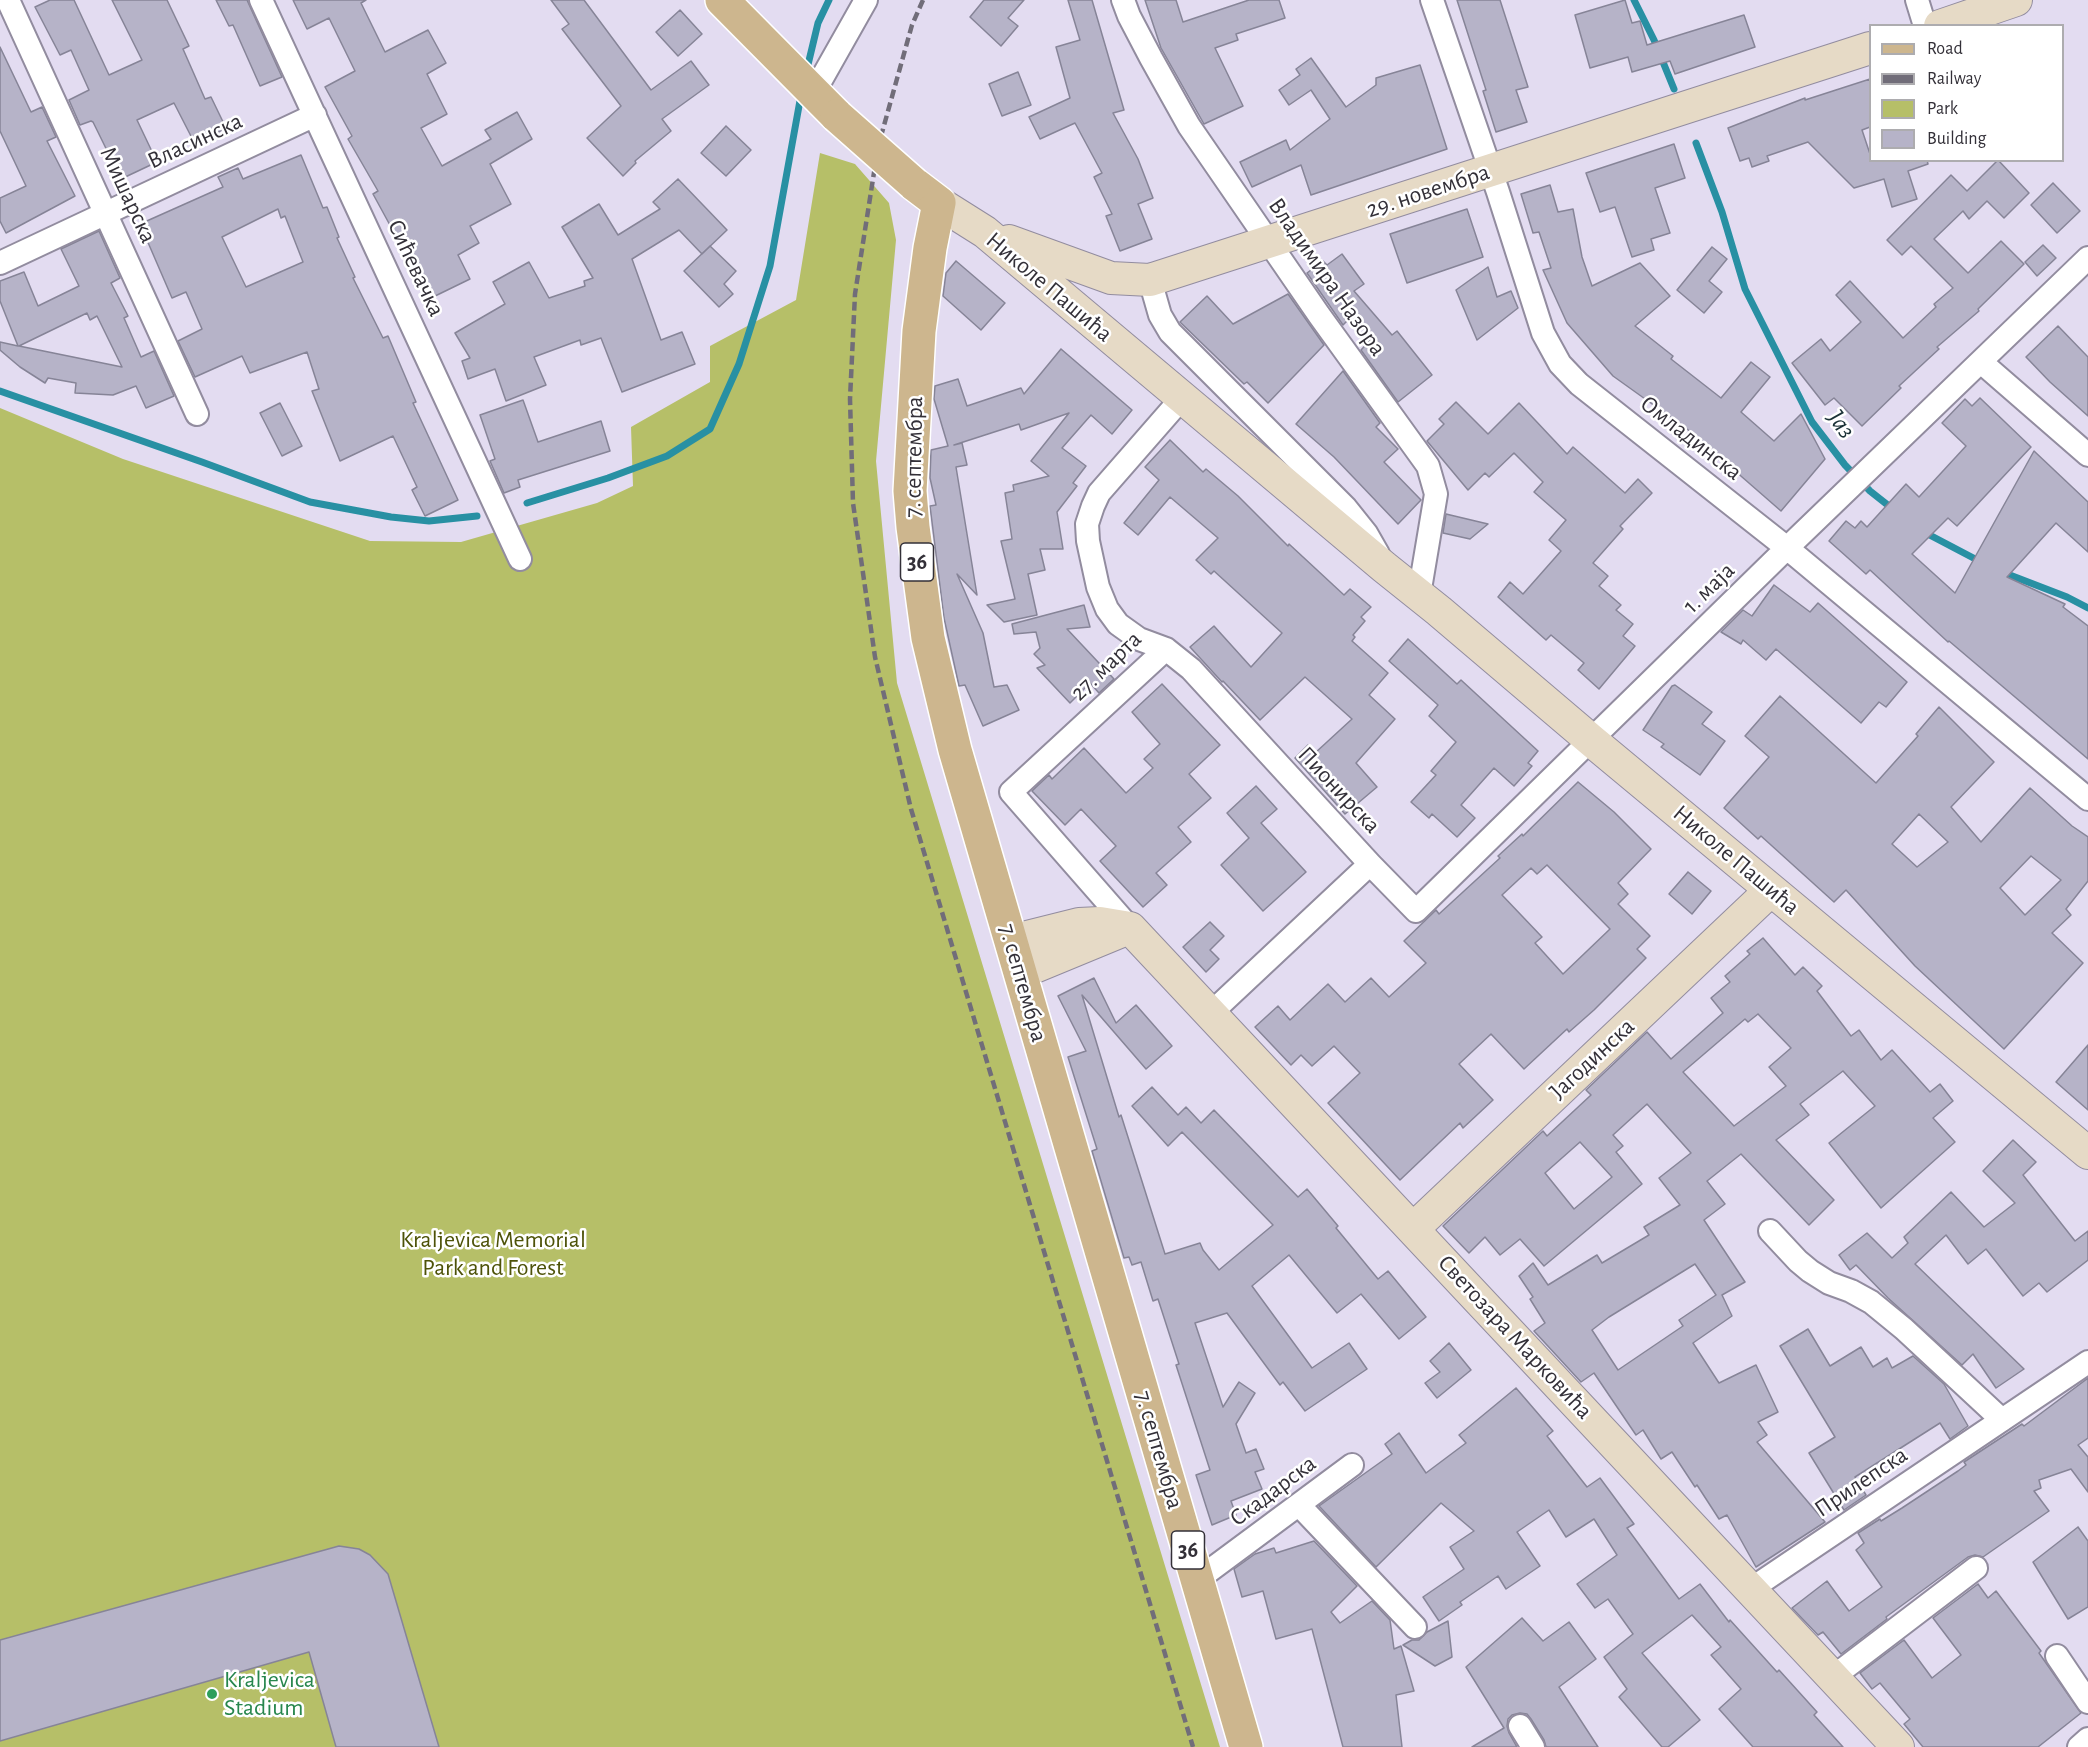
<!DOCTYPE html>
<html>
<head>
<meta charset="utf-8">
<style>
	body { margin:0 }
	#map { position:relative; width:2088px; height:1747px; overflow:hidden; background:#e3dcf1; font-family:"Alegreya Sans",sans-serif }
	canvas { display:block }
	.legend { position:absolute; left:1869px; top:24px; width:195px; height:138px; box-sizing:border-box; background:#fff; border:2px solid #adacaf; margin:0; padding:8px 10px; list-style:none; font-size:18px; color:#333038 }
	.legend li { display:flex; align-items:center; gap:12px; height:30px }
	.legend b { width:30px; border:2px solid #adacaf }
</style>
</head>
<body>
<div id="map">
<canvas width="2088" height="1747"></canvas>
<ul class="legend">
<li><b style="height:8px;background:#cdb68e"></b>Road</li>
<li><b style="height:8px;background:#716d79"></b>Railway</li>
<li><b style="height:16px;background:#b6bf68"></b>Park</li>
<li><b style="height:16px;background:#b6b3c8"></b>Building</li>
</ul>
</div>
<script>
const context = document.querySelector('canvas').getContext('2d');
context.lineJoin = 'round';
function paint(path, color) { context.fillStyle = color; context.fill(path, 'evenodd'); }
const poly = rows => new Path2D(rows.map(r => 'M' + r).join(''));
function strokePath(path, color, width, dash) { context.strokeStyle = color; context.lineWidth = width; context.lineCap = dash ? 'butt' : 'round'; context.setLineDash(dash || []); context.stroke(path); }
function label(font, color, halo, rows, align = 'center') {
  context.font = font + ' "Alegreya Sans",sans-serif'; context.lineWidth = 5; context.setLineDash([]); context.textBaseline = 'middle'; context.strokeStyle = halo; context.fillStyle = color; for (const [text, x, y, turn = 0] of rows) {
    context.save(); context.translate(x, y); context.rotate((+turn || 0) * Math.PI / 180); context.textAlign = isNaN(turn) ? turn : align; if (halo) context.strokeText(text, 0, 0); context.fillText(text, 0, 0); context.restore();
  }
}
const green = poly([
	[820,153,855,164,889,203,896,240,876,461,897,683,1220,1747,0,1747,0,408,123,459,370,541,461,542,597,503,633,486,631,427,710,382,710,346,796,300]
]);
const stream = poly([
	[1634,0,1654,40,1674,89],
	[806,73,818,23,829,0],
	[1696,143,1722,212,1745,289,1812,422,1845,465,1870,491,1894,510],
	[0,391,202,462,310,502,391,517,429,521,477,516],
	[527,503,608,478,667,456,710,429,739,364,770,266,801,95],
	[1922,531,1981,562],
	[2002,572,2067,597,2088,608]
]);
const building = poly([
	[50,0,74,0,109,75,142,60,112,0,167,0,189,46,183,49,205,99,211,97,226,128,195,144,174,103,137,120,157,162,121,179,93,122,91,121,80,125,69,100,89,90,71,50,60,55,35,7,50,0],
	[216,0,247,0,282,77,260,86,233,25,229,26,216,0],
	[293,0,366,0,361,3,385,52,428,30,446,63,427,74,447,114,421,128,442,166,491,139,485,130,517,112,532,139,490,164,511,204,470,226,479,243,458,255,470,279,431,298,407,247,403,249,373,194,378,191,348,139,352,136,325,87,355,71,329,18,307,29,293,0],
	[551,0,584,0,651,90,691,61,709,85,662,119,671,131,635,161,636,163,623,176,587,138,621,106,562,29,569,24,551,0],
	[984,0,1024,0,1008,18,1018,26,1001,46,970,17,984,0],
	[1068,0,1092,0,1124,110,1113,113,1138,159,1153,198,1138,204,1152,239,1120,251,1106,216,1112,214,1094,177,1102,173,1075,123,1040,139,1029,117,1070,98,1056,47,1080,40,1068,0],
	[1145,0,1176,0,1183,22,1249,0,1279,0,1285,18,1236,34,1238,40,1215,48,1243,106,1204,124,1161,48,1145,0],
	[1457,0,1500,0,1528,87,1516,90,1527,122,1496,132,1483,91,1486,90,1457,0],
	[1625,0,1632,23,1640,21,1647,45,1744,15,1755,47,1675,74,1670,61,1632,72,1628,57,1590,68,1575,15,1625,0],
	[680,10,702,34,678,56,656,32,680,10],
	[0,47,31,112,42,107,56,137,47,141,75,196,6,233,0,221,0,198,26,186,0,131,0,47],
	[1311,58,1346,107,1376,85,1376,78,1420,65,1447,149,1311,195,1301,165,1252,187,1240,162,1286,140,1290,150,1330,119,1311,90,1289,105,1279,90,1300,75,1296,69,1311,58],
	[1018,72,1031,105,1002,116,989,84,1018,72],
	[1870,79,1870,127,1862,130,1870,154,1870,160,1927,160,1928,164,1908,171,1917,199,1892,207,1884,179,1854,188,1808,142,1767,156,1769,161,1752,167,1749,158,1740,161,1728,128,1805,98,1805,100,1870,79],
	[726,126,751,150,726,176,701,153,726,126],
	[1674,144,1685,178,1655,188,1670,233,1651,239,1654,250,1632,257,1615,207,1600,212,1586,173,1674,144],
	[301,155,323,208,327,207,339,237,337,238,355,277,353,278,383,338,388,336,416,402,413,403,458,500,425,516,412,490,417,487,393,436,340,461,312,391,319,389,307,352,250,373,242,356,195,377,178,341,202,329,186,292,172,298,140,224,223,187,218,177,238,168,243,179,301,155],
	[278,209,281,218,285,216,303,262,246,287,222,237,278,209],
	[1998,160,2029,193,2004,218,1987,201,1969,219,1963,211,1934,239,1968,273,2001,241,2024,264,1978,309,1979,311,1937,347,1939,349,1899,386,1901,388,1862,426,1834,398,1825,405,1792,363,1821,339,1830,351,1861,322,1836,295,1850,281,1903,338,1936,307,1934,304,1953,288,1911,246,1902,255,1887,240,1951,175,1967,191,1998,160],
	[678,179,727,230,702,254,679,230,632,259,661,340,682,332,695,364,622,392,601,338,581,345,580,340,534,357,546,385,506,401,495,369,468,379,462,361,470,358,455,333,505,304,493,282,529,262,549,298,585,286,584,281,593,278,562,227,599,204,618,235,660,209,653,202,678,179],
	[2053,183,2080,211,2057,233,2031,205,2053,183],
	[1550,185,1558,212,1573,209,1582,257,1592,286,1640,263,1670,296,1635,326,1673,356,1671,359,1721,398,1751,362,1770,377,1741,412,1774,441,1801,414,1825,459,1781,511,1687,429,1613,376,1567,323,1543,270,1551,268,1539,232,1533,233,1521,194,1550,185],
	[1467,209,1483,257,1407,283,1390,234,1467,209],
	[99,231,120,278,111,283,128,316,124,318,141,357,154,351,174,396,146,408,136,386,113,395,75,393,76,383,48,378,45,383,20,367,0,350,0,342,18,346,0,301,0,281,24,272,38,306,79,286,61,249,99,231],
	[87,313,90,320,97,316,122,367,19,346,87,313],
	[2043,245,2056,258,2037,276,2025,262,2043,245],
	[710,246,736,271,724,284,733,294,719,307,684,271,710,246],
	[1712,247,1727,259,1709,281,1722,292,1704,313,1677,290,1712,247],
	[1342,254,1364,284,1354,291,1392,335,1397,331,1432,375,1398,402,1361,350,1373,337,1351,317,1343,325,1307,273,1323,261,1327,265,1342,254],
	[956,261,1005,303,981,330,943,296,946,273,956,261],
	[1488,267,1497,297,1511,291,1518,308,1477,340,1456,290,1488,267],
	[1288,294,1324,345,1268,403,1247,382,1244,384,1180,322,1207,296,1233,324,1288,294],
	[2058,326,2088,357,2088,416,2050,382,2026,357,2058,326],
	[1061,349,1132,410,1112,434,1091,415,1062,448,1086,466,1073,483,1077,486,1057,512,1063,549,1040,549,1045,570,1028,574,1037,615,1004,622,987,605,1015,599,1001,541,1012,539,1005,493,1014,491,1013,485,1049,476,1031,461,1069,413,1021,430,1019,424,954,445,962,443,967,465,956,467,977,595,957,574,983,633,994,687,1007,685,1019,710,983,726,965,685,959,686,944,618,930,506,936,505,930,478,931,450,948,446,934,399,935,386,958,379,967,406,1021,388,1024,394,1061,349],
	[1343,371,1380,423,1376,427,1398,449,1384,462,1421,500,1398,524,1334,457,1296,424,1343,371],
	[1980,398,2031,447,1957,526,1948,518,1912,554,1955,593,2034,451,2088,502,2088,552,2056,523,2007,577,2065,604,2063,607,2088,626,2088,759,1949,641,1948,642,1870,570,1866,574,1829,541,1846,521,1855,528,1861,521,1867,527,1906,484,1919,497,1966,446,1942,423,1965,399,1972,406,1980,398],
	[523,400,538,442,601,421,610,451,518,480,520,487,504,493,490,461,495,459,480,415,523,400],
	[1456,402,1488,434,1519,403,1567,454,1573,447,1625,493,1638,479,1652,493,1620,526,1623,529,1593,563,1608,576,1599,586,1621,605,1616,610,1633,624,1623,636,1635,646,1599,689,1578,670,1584,663,1551,635,1546,640,1498,597,1510,582,1523,594,1561,551,1549,540,1566,520,1534,492,1543,482,1514,453,1489,477,1485,473,1468,490,1427,441,1444,424,1439,419,1456,402],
	[280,403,302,446,282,456,260,413,280,403],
	[1170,440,1203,472,1206,469,1238,496,1288,546,1289,544,1344,595,1350,589,1371,607,1361,617,1365,621,1353,635,1355,637,1352,641,1388,673,1369,695,1395,719,1356,763,1377,787,1345,814,1295,758,1308,745,1315,753,1352,719,1305,677,1260,720,1223,681,1222,682,1190,647,1214,626,1251,667,1282,633,1214,571,1211,574,1196,560,1218,538,1170,497,1138,535,1124,523,1159,480,1145,467,1170,440],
	[1446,514,1488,524,1470,539,1443,533,1446,514],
	[1774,585,1810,612,1818,603,1907,682,1886,707,1879,702,1861,723,1776,649,1766,660,1743,640,1741,644,1721,632,1743,610,1752,616,1774,585],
	[1084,605,1090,627,1067,629,1114,679,1099,693,1090,683,1070,703,1037,668,1045,665,1034,654,1040,648,1036,632,1014,634,1012,624,1084,605],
	[1408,639,1457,684,1461,680,1538,751,1528,763,1532,766,1514,786,1494,768,1461,805,1475,818,1457,837,1432,814,1429,818,1411,802,1436,775,1431,771,1456,742,1429,716,1438,705,1389,661,1408,639],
	[1162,684,1220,745,1189,774,1211,798,1178,827,1191,842,1156,873,1167,885,1143,907,1100,861,1116,846,1081,809,1065,825,1032,791,1049,775,1052,779,1084,748,1126,793,1153,768,1144,759,1160,744,1132,712,1162,684],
	[1675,685,1712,712,1702,724,1725,741,1700,775,1661,747,1664,744,1643,730,1672,686,1675,685],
	[1780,696,1876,783,1918,736,1916,734,1939,707,1994,762,1951,807,1981,842,2030,788,2072,826,2088,837,2088,881,2066,909,2071,915,2052,933,2083,963,2004,1049,1915,966,1846,890,1834,902,1761,836,1758,839,1724,808,1769,757,1745,736,1780,696],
	[1919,814,1948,842,1917,867,1892,844,1919,814],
	[2031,856,2061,880,2025,915,2000,888,2031,856],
	[1578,782,1614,812,1651,849,1618,883,1628,894,1618,904,1650,936,1637,949,1646,958,1594,1010,1569,1032,1567,1029,1524,1069,1491,1034,1459,1064,1493,1100,1463,1128,1460,1123,1400,1180,1328,1103,1360,1073,1334,1046,1312,1066,1301,1055,1291,1065,1255,1027,1278,1006,1290,1020,1328,984,1345,1002,1371,978,1389,997,1426,963,1404,941,1436,910,1439,914,1500,858,1498,856,1522,834,1523,836,1578,782],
	[1547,865,1610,929,1563,974,1535,943,1542,937,1502,895,1531,868,1537,874,1547,865],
	[1256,786,1277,809,1261,823,1306,872,1263,911,1221,865,1249,838,1227,813,1256,786],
	[1688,872,1711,891,1692,914,1669,894,1688,872],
	[1210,922,1224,936,1210,950,1219,959,1206,972,1183,947,1210,922],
	[1763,938,1795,975,1803,967,1822,986,1817,991,1851,1036,1859,1030,1881,1060,1892,1050,1930,1092,1940,1084,1953,1101,1933,1118,1955,1142,1881,1208,1829,1143,1875,1106,1843,1071,1800,1104,1809,1115,1776,1140,1834,1200,1809,1225,1741,1154,1707,1181,1725,1204,1704,1220,1745,1282,1722,1295,1732,1316,1693,1343,1719,1383,1756,1365,1778,1412,1758,1422,1767,1435,1757,1442,1825,1522,1756,1567,1727,1515,1719,1519,1697,1485,1695,1487,1672,1452,1661,1459,1643,1430,1636,1435,1594,1373,1581,1382,1534,1331,1545,1323,1530,1299,1533,1297,1519,1276,1533,1263,1548,1285,1597,1255,1602,1263,1649,1235,1644,1227,1680,1205,1659,1178,1691,1153,1647,1104,1613,1135,1623,1146,1616,1152,1642,1184,1544,1266,1520,1239,1500,1255,1485,1237,1469,1253,1443,1226,1543,1131,1547,1136,1591,1095,1586,1090,1647,1032,1671,1059,1723,1013,1711,998,1730,982,1725,976,1750,954,1747,951,1763,938],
	[1758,1014,1791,1048,1769,1067,1786,1086,1734,1126,1683,1072,1745,1019,1748,1022,1758,1014],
	[1580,1142,1612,1177,1574,1209,1545,1173,1580,1142],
	[1695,1264,1716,1295,1679,1320,1683,1326,1618,1370,1592,1330,1609,1317,1695,1264],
	[1094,978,1116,1023,1136,1005,1172,1046,1146,1069,1082,995,1119,1117,1121,1115,1165,1254,1200,1243,1203,1250,1219,1270,1273,1225,1182,1132,1168,1146,1132,1106,1152,1087,1178,1115,1186,1107,1201,1123,1214,1110,1298,1197,1307,1189,1338,1226,1336,1228,1378,1279,1388,1271,1426,1317,1399,1339,1361,1294,1337,1313,1289,1255,1252,1286,1312,1368,1349,1343,1367,1369,1305,1411,1283,1382,1280,1385,1227,1313,1195,1323,1223,1407,1239,1382,1255,1393,1236,1424,1246,1453,1256,1449,1264,1469,1255,1472,1262,1489,1231,1501,1236,1515,1212,1525,1196,1475,1210,1470,1176,1365,1179,1364,1158,1299,1153,1301,1141,1262,1132,1265,1129,1257,1124,1258,1092,1151,1097,1149,1068,1057,1086,1051,1058,996,1094,978],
	[2088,1045,2088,1110,2056,1082,2088,1045],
	[2013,1140,2036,1162,2023,1175,2075,1241,2088,1231,2088,1260,2047,1292,2039,1283,2023,1296,1986,1249,1968,1264,1946,1235,1915,1264,2024,1369,1996,1388,1973,1354,1962,1365,1888,1298,1856,1265,1850,1270,1839,1255,1867,1233,1892,1258,1908,1243,1904,1237,1951,1192,1984,1227,2015,1203,1983,1171,2013,1140],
	[1808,1329,1830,1366,1861,1347,1873,1367,1887,1358,1892,1368,1913,1356,1944,1384,1968,1426,1950,1439,1940,1423,1855,1477,1866,1495,1844,1510,1809,1453,1835,1437,1780,1346,1808,1329],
	[1449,1343,1471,1370,1437,1398,1425,1383,1440,1372,1430,1361,1449,1343],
	[2088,1378,2088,1438,2078,1445,2088,1457,2088,1492,2071,1469,2039,1480,2041,1488,2034,1491,2049,1511,1983,1557,1975,1555,1968,1557,1886,1617,1887,1619,1841,1654,1823,1632,1818,1635,1792,1608,1827,1581,1849,1611,1882,1587,1856,1550,1864,1543,1858,1533,1880,1519,1881,1521,1902,1508,1958,1471,1966,1465,1964,1462,2022,1424,2024,1426,2088,1378],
	[1516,1388,1553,1431,1547,1436,1587,1487,1600,1478,1634,1524,1627,1528,1679,1599,1700,1584,1729,1622,1730,1620,1777,1672,1779,1670,1817,1712,1814,1715,1843,1747,1753,1747,1719,1709,1741,1689,1711,1655,1721,1647,1692,1615,1642,1653,1700,1720,1668,1747,1662,1747,1619,1697,1627,1689,1604,1657,1633,1634,1608,1599,1595,1608,1577,1584,1617,1555,1594,1519,1566,1537,1549,1510,1517,1532,1540,1566,1506,1589,1498,1576,1460,1602,1462,1605,1439,1621,1423,1597,1464,1569,1450,1547,1474,1531,1441,1503,1376,1567,1319,1506,1392,1454,1385,1444,1399,1433,1426,1473,1466,1443,1459,1435,1516,1388],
	[2078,1527,2088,1541,2088,1607,2068,1619,2033,1562,2078,1527],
	[1314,1541,1357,1586,1331,1612,1340,1623,1372,1601,1390,1620,1394,1649,1401,1646,1414,1691,1396,1695,1402,1747,1343,1747,1312,1629,1276,1639,1263,1591,1242,1597,1234,1569,1255,1554,1274,1548,1276,1553,1314,1541],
	[339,1546,359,1549,370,1555,388,1574,439,1747,336,1747,309,1652,0,1741,0,1640,339,1546],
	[1978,1584,1988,1598,1996,1591,2041,1651,2039,1653,2081,1713,2038,1747,1923,1747,1904,1724,1910,1719,1880,1683,1872,1689,1860,1673,1904,1640,1932,1678,1961,1655,1933,1618,1978,1584],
	[1522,1618,1543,1641,1569,1622,1596,1659,1559,1687,1598,1747,1546,1747,1544,1740,1531,1719,1527,1714,1520,1713,1512,1715,1508,1719,1507,1726,1509,1733,1517,1747,1472,1747,1504,1728,1466,1667,1522,1618],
	[1448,1621,1452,1657,1435,1666,1403,1645,1412,1640,1419,1640,1427,1632,1448,1621]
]);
const street = poly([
	[8,0,197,414],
	[261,0,520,559],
	[1123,0,1129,16,1151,58,1189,126,1319,315,1428,466,1436,494,1419,595],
	[1432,0,1498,192,1543,333,1560,364,1579,384,1787,548,2088,799],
	[1917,0,1925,26],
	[813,94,866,0],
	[0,263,315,115],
	[1150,280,1160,315,1170,332,1346,508,1366,533,1378,554],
	[1981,362,2088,455],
	[1182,398,1099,493,1093,506,1087,524,1088,541,1098,587,1107,609,1118,624,1139,639,1166,649,1191,669,1370,864,1211,1013],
	[1370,864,1416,911,1787,548,2088,258],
	[1130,928,1011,792,1166,649],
	[1770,1231,1798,1261,1810,1271,1829,1283,1851,1291,1871,1302,1904,1329,2002,1420],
	[1299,1505,1415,1627],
	[1197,1580,1352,1465],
	[1751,1589,2088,1362],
	[2057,1656,2088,1702],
	[1833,1677,1976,1568],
	[1520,1726,1533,1747],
	[2079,1747,2088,1739]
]);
const secondary = poly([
	[1940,26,2016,0],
	[939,203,985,232,1384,567,1439,611,1592,741,2088,1153],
	[1009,241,1111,278,1150,280,1870,48],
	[1011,941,1079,924,1100,923,1130,928,1898,1747],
	[1020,973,1129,928],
	[1413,1229,1771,890]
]);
const primary = poly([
	[722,0,837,116],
	[914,184,939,203,930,248,919,331,910,491,913,527,928,638,955,750,1246,1747]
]);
const rail = poly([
	[923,0,912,25,878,147,855,294,850,399,853,503,875,657,911,809,1193,1747]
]);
const primaryBridge = poly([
	[837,116,914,184]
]);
const markers = [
	[212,1694,6,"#2e9e5b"]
];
const shields = [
	[917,562,33],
	[1188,1550,33]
];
const shieldNames = [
	["36",917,562],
	["36",1188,1550]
];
const streetNames = [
	["Власинска",195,141,-25],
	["29. новембра",1428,191,-18],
	["Мишарска",128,195,65],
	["Сићевачка",416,268,65],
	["Владимира Назора",1327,277,55],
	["Николе Пашића",1049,287,40],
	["Омладинска",1691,438,38],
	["7. септембра",914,457,-89],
	["1. маја",1709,588,-44],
	["27. марта",1106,666,-44],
	["Пионирска",1339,790,47],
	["Николе Пашића",1736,860,40],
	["7. септембра",1023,983,74],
	["Јагодинска",1592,1059,-43],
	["Светозара Марковића",1515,1337,47],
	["7. септембра",1159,1450,74],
	["Прилепска",1861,1482,-34],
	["Скадарска",1273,1491,-37]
];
const parkNames = [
	["Kraljevica Memorial",493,1240],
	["Park and Forest",493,1268]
];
const leisureNames = [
	["Kraljevica",224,1680],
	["Stadium",224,1708]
];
const waterNames = [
	["Јаз",1841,424,54]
];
paint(green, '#b6bf68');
strokePath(stream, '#2890a3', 7);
paint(building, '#b6b3c8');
strokePath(building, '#868497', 1.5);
strokePath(street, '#928c9f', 26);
strokePath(secondary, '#928c9f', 34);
strokePath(primary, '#fff', 36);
strokePath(street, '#fff', 22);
strokePath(secondary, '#e6dac6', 32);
strokePath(primary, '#cdb68e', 33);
strokePath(rail, '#716d79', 4.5, [9, 4.5]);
strokePath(primaryBridge, '#fff', 36, []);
strokePath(primaryBridge, '#cdb68e', 33);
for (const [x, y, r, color] of markers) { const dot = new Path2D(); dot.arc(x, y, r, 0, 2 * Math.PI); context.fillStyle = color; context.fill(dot); strokePath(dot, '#fff', 2); }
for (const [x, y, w] of shields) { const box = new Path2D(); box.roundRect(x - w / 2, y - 19, w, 38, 4.5); context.fillStyle = '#fff'; context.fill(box); strokePath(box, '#333038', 1.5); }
label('bold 22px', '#333038', null, shieldNames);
label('24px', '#333038', '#fff', streetNames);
label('24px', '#4d5208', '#fff', parkNames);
label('24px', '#27864d', '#fff', leisureNames, 'left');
label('italic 26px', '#1a3136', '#fff', waterNames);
</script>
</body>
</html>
